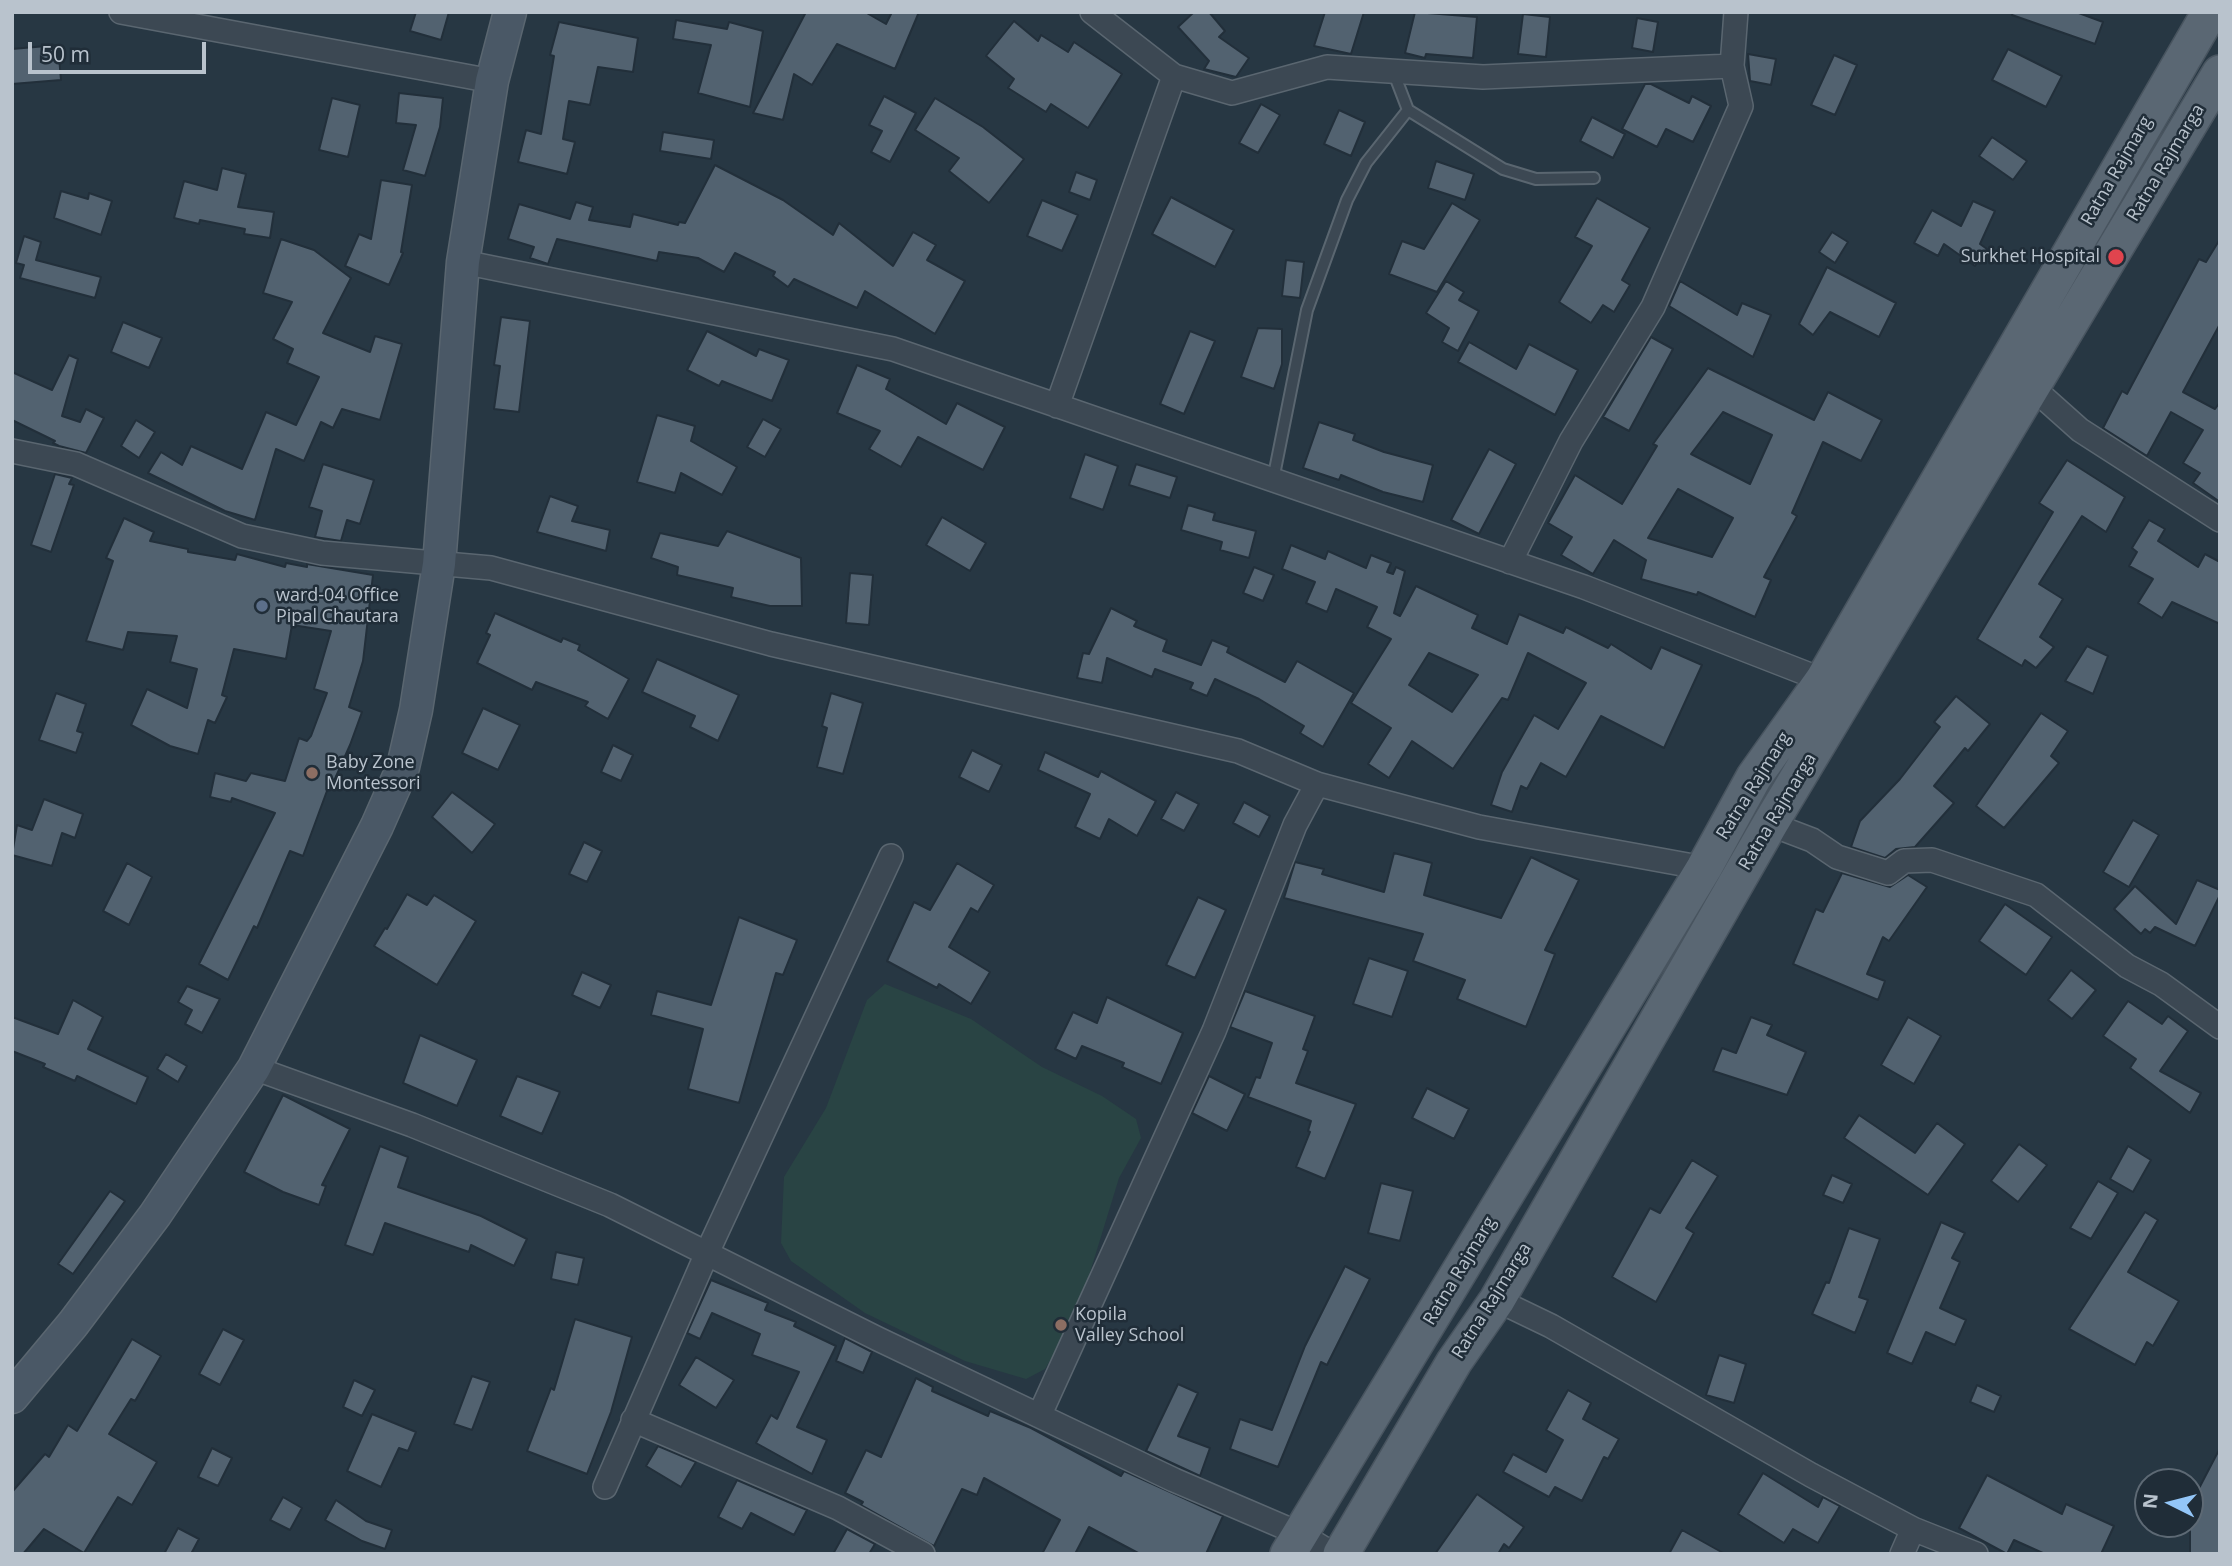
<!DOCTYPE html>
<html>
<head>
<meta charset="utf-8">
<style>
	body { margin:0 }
	#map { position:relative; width:2232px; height:1566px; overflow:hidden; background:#273743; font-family:"Open Sans",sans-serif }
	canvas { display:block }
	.frame { position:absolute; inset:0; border:14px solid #b9c3cd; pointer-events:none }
	.north { position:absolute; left:2134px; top:1468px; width:70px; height:70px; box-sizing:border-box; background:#202d38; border:2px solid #5d6974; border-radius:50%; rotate:276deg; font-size:19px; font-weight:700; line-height:28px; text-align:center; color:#b9c3cd }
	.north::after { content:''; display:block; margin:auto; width:24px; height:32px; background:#93c6f8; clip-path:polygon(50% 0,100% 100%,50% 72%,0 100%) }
	.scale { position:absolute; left:28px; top:42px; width:178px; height:32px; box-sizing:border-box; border:4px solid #b9c3cd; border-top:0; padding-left:9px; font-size:21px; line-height:24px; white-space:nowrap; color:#b9c3cd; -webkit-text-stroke:5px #202d38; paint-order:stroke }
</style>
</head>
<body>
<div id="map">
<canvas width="2232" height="1566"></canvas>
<div class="frame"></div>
<div class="north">N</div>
<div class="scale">50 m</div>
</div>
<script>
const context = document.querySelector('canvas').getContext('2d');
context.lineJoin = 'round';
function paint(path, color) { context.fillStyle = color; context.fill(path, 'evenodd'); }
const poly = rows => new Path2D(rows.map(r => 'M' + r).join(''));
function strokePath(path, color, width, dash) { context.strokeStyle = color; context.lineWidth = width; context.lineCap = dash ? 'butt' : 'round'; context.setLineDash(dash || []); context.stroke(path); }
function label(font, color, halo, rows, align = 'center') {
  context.font = font + ' "Open Sans",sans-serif'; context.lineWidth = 5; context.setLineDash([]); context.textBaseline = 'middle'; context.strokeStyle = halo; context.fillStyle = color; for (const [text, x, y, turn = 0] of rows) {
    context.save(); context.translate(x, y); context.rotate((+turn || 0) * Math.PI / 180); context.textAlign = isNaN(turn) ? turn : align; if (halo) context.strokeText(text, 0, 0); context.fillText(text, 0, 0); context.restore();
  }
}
const green = poly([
	[885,984,971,1019,1042,1067,1102,1096,1136,1119,1141,1138,1119,1178,1076,1318,1045,1369,1026,1379,965,1361,865,1313,791,1261,781,1243,784,1177,826,1108,867,1000]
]);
const building = poly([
	[416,12,449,12,441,40,410,31,416,12],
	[806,12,865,12,886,24,892,12,919,12,895,69,837,44,812,85,794,74,783,120,753,113,806,12],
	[1194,12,1209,12,1225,31,1219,37,1249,58,1236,77,1204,69,1209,61,1178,27,1194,12],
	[1325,12,1364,12,1351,54,1314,46,1325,12],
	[1415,12,1477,17,1473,58,1426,54,1425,58,1405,53,1415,12],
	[2012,12,2076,12,2103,22,2095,44,2012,15,2012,12],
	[1523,14,1550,17,1546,57,1518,54,1523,14],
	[1637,18,1658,22,1653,52,1632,48,1637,18],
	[676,20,727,29,729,22,763,31,750,107,698,93,711,45,673,39,676,20],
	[1014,21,1038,41,1041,35,1068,52,1074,42,1122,74,1088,128,1051,104,1046,112,1008,88,1014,79,986,56,1014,21],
	[559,22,638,38,633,72,598,67,590,105,569,101,563,139,575,142,567,174,518,162,526,130,541,134,554,56,550,55,559,22],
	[58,45,61,80,12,84,12,49,58,45],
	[2008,49,2062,76,2046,107,1992,80,2008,49],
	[1748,54,1776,59,1771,85,1750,81,1748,54],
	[1834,55,1857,65,1835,115,1811,105,1834,55],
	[1645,84,1651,84,1689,103,1692,96,1711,106,1693,142,1666,129,1657,147,1622,129,1645,84],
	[399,93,443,98,440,127,425,176,403,170,416,125,396,123,399,93],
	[884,96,916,113,890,162,871,152,882,131,869,125,884,96],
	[332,98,360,105,348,157,319,150,332,98],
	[935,98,983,127,1024,159,989,203,949,171,959,158,915,130,935,98],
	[1261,104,1280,115,1258,153,1239,143,1261,104],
	[1339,110,1365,122,1351,156,1324,144,1339,110],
	[1592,117,1625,134,1613,158,1580,141,1592,117],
	[663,132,714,140,711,159,660,151,663,132],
	[1992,137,2027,161,2013,180,1979,156,1992,137],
	[1436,161,1474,174,1465,200,1428,188,1436,161],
	[715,165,783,200,833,235,839,223,893,266,913,232,936,245,927,260,965,281,935,334,865,291,857,308,794,279,788,287,773,276,775,272,735,253,724,272,698,258,659,252,657,261,557,239,548,264,530,258,534,247,508,239,519,204,570,219,576,202,593,207,589,220,630,227,633,214,678,225,679,222,685,223,715,165],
	[222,168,246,174,238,207,274,212,270,238,244,234,245,229,200,220,199,224,174,218,184,181,217,190,222,168],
	[1076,172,1097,180,1090,200,1069,192,1076,172],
	[381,180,412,185,401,252,403,253,389,285,345,266,359,234,371,239,381,180],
	[61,191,88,199,89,193,112,201,101,235,54,218,61,191],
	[1171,197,1234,230,1215,267,1152,234,1171,197],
	[1597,198,1650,228,1622,280,1630,285,1614,312,1603,305,1591,323,1559,302,1592,246,1575,237,1597,198],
	[1042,200,1078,215,1062,251,1027,236,1042,200],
	[1973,201,1995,211,1980,244,1987,249,1975,266,1944,244,1938,256,1914,243,1932,210,1961,226,1973,201],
	[1452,203,1480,220,1437,292,1389,274,1402,241,1424,249,1452,203],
	[1832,232,1848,242,1835,263,1819,252,1832,232],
	[24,236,41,242,36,260,101,277,95,298,20,278,24,265,16,263,24,236],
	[281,239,314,250,351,278,323,333,370,352,375,336,402,344,380,420,342,409,333,428,321,422,304,461,276,449,255,520,225,511,148,473,161,452,182,465,191,446,242,469,266,412,296,425,319,377,287,363,293,349,273,339,292,302,263,293,281,239],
	[2220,239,2220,324,2183,392,2215,409,2220,402,2220,502,2193,483,2200,473,2183,463,2203,430,2171,412,2147,456,2103,428,2122,391,2127,394,2199,259,2206,262,2220,239],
	[1286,260,1304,262,1300,298,1282,296,1286,260],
	[1827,267,1896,303,1879,337,1830,312,1813,335,1799,324,1827,267],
	[1446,281,1464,292,1459,300,1479,311,1458,351,1442,342,1449,328,1426,313,1446,281],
	[1680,281,1737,315,1742,303,1771,315,1753,357,1669,306,1680,281],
	[501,317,530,321,519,412,494,409,500,366,494,365,501,317],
	[123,322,162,338,149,368,111,352,123,322],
	[1258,328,1282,329,1282,364,1274,389,1241,377,1258,328],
	[707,331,756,356,759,349,789,360,772,401,722,381,719,386,687,370,707,331],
	[1190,331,1215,341,1184,414,1160,404,1190,331],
	[1651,337,1673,349,1629,431,1603,417,1651,337],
	[1469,342,1516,369,1529,344,1578,370,1555,415,1458,362,1469,342],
	[69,355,78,359,62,416,80,422,86,409,104,418,86,453,59,446,53,443,55,441,12,420,12,372,52,390,69,355],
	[857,365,890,379,886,389,946,424,957,403,1005,427,983,470,918,437,901,467,869,449,880,431,837,413,857,365],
	[1708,368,1814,420,1828,392,1882,420,1861,461,1823,442,1792,513,1797,516,1764,577,1771,580,1755,617,1698,592,1697,595,1641,579,1646,560,1614,540,1593,574,1561,555,1572,537,1548,523,1575,475,1622,504,1657,446,1653,444,1708,368],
	[1723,412,1772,435,1750,484,1691,454,1723,412],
	[1678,489,1733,518,1712,557,1648,538,1678,489],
	[657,415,695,426,691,441,737,467,722,495,681,473,675,493,637,482,657,415],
	[763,419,781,429,765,457,747,447,763,419],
	[136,420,155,432,139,458,121,446,136,420],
	[1319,422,1355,434,1353,440,1384,452,1433,465,1423,502,1383,492,1341,475,1339,480,1303,468,1319,422],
	[1489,449,1516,464,1479,534,1451,520,1489,449],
	[1085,454,1118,466,1103,510,1070,498,1085,454],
	[2067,460,2125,497,2106,532,2082,516,2039,584,2063,599,2040,637,2054,647,2036,668,2025,660,2022,666,1977,639,2053,512,2039,503,2067,460],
	[323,464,374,480,360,524,347,520,341,541,315,537,322,511,309,507,323,464],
	[1136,464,1177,477,1170,498,1129,485,1136,464],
	[55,474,72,478,69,484,74,485,51,552,31,545,55,474],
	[550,496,578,506,572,521,610,530,606,551,537,532,550,496],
	[1188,505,1215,513,1213,520,1256,531,1249,558,1220,550,1222,542,1181,530,1188,505],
	[942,517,986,543,970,571,926,545,942,517],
	[124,518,154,532,150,541,188,549,188,552,235,560,237,554,285,567,286,563,307,567,307,564,373,575,363,661,349,707,362,712,350,745,334,781,331,780,303,856,290,851,257,928,254,926,228,980,199,964,275,813,232,798,231,802,210,797,215,773,246,781,251,773,285,781,299,738,307,741,311,736,327,693,314,689,331,631,292,625,286,659,234,649,222,695,227,697,215,723,208,720,198,754,170,746,131,725,147,689,187,708,197,669,170,662,177,636,128,632,123,650,86,641,113,561,106,558,124,518],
	[2149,520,2165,529,2158,541,2198,567,2205,554,2220,562,2220,624,2172,602,2162,618,2138,603,2153,579,2129,566,2137,552,2132,548,2149,520],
	[727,531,801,558,802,606,770,606,731,597,733,588,677,575,678,567,651,558,660,533,718,546,727,531],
	[1291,545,1325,559,1328,551,1366,568,1371,555,1391,563,1387,572,1393,574,1396,567,1405,571,1394,613,1400,616,1416,586,1478,615,1472,628,1507,644,1519,614,1563,633,1566,627,1608,648,1611,644,1651,669,1661,647,1702,665,1664,748,1601,716,1566,777,1541,763,1527,789,1521,786,1512,812,1491,805,1502,772,1534,715,1558,729,1586,683,1528,653,1508,700,1502,698,1453,769,1412,741,1389,778,1368,764,1391,728,1351,703,1391,639,1367,627,1377,607,1336,589,1327,612,1306,603,1315,582,1282,569,1291,545],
	[1429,653,1478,675,1452,712,1409,685,1429,653],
	[1254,567,1274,575,1263,601,1243,593,1254,567],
	[850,573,873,575,869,625,846,623,850,573],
	[1111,608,1137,621,1134,626,1167,640,1163,651,1201,665,1212,640,1229,647,1227,652,1285,682,1297,661,1354,693,1323,747,1300,733,1304,726,1259,699,1215,679,1207,696,1190,689,1193,683,1155,669,1152,677,1107,658,1102,683,1077,678,1083,653,1089,654,1111,608],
	[495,613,561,642,563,638,580,645,578,650,629,679,608,719,585,706,588,702,536,682,532,690,477,663,490,635,486,633,495,613],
	[2087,646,2108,656,2093,694,2065,681,2087,646],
	[657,659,739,695,718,741,690,727,695,716,642,692,657,659],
	[56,693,86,704,77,731,83,733,76,753,39,740,56,693],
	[831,693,863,703,843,774,817,767,827,728,822,726,831,693],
	[1956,696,1990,724,1968,751,1965,748,1934,786,1954,803,1915,847,1896,849,1885,858,1851,847,1860,821,1900,779,1940,727,1934,722,1956,696],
	[483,708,520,725,498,770,462,753,483,708],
	[2041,713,2068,731,2051,756,2059,763,2004,828,1976,806,2041,713],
	[613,745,633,755,621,781,601,772,613,745],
	[972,750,1002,765,989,792,959,777,972,750],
	[1045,752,1098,777,1101,771,1156,801,1137,836,1109,819,1100,839,1075,827,1090,794,1038,770,1045,752],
	[452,792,495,824,472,853,432,817,452,792],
	[1176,792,1199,804,1184,831,1161,819,1176,792],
	[44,799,83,814,75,838,62,833,52,866,12,855,17,825,32,830,44,799],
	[1244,802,1270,816,1259,837,1233,823,1244,802],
	[2133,820,2159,835,2129,887,2103,872,2133,820],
	[584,842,602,851,587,882,569,874,584,842],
	[1394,853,1432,863,1424,895,1501,918,1531,857,1579,880,1545,950,1555,954,1526,1027,1457,999,1465,980,1413,961,1423,934,1284,898,1295,862,1324,869,1322,874,1384,892,1394,853],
	[127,863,152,877,129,925,103,911,127,863],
	[957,863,994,885,978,912,971,908,949,947,990,972,971,1004,939,984,937,988,887,961,914,902,930,910,957,863],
	[1842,873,1890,887,1908,875,1927,887,1889,941,1883,937,1867,974,1885,981,1878,1000,1793,964,1816,909,1823,912,1842,873],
	[2197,880,2220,890,2220,895,2195,946,2155,927,2150,933,2145,929,2141,934,2114,909,2135,886,2176,924,2197,880],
	[407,894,427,905,434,895,476,921,437,985,374,946,385,928,387,929,407,894],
	[1198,897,1226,910,1195,978,1166,965,1198,897],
	[2005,904,2052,937,2026,975,1979,941,2005,904],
	[739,917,797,940,783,975,776,973,739,1103,688,1089,703,1029,651,1015,657,991,711,1005,739,917],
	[1369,958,1408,971,1392,1017,1353,1004,1369,958],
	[2071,970,2096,990,2072,1019,2048,1000,2071,970],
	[582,972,611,985,600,1008,572,995,582,972],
	[187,986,220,999,202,1033,185,1024,192,1010,178,1002,187,986],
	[1245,991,1315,1016,1303,1049,1308,1051,1296,1083,1356,1104,1325,1179,1296,1167,1310,1132,1308,1131,1311,1121,1248,1097,1256,1077,1260,1078,1272,1043,1230,1027,1245,991],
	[1107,997,1183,1033,1161,1084,1122,1067,1124,1063,1082,1046,1076,1059,1055,1049,1073,1012,1097,1023,1107,997],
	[73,1000,103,1017,88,1049,148,1077,136,1104,77,1076,75,1081,43,1067,45,1064,12,1051,12,1017,58,1034,73,1000],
	[2128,1001,2162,1024,2168,1016,2188,1031,2160,1071,2201,1093,2190,1113,2130,1068,2136,1059,2103,1036,2128,1001],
	[1751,1017,1772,1025,1767,1035,1806,1052,1787,1095,1713,1071,1722,1048,1736,1053,1751,1017],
	[1908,1017,1941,1036,1914,1084,1881,1065,1908,1017],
	[420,1035,477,1060,457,1106,403,1083,420,1035],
	[166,1054,187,1066,178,1082,157,1069,166,1054],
	[517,1076,560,1092,542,1134,500,1116,517,1076],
	[1209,1076,1245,1094,1227,1131,1192,1113,1209,1076],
	[1427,1088,1469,1109,1454,1139,1412,1118,1427,1088],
	[283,1095,350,1129,322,1185,326,1186,319,1205,283,1192,244,1172,283,1095],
	[1859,1115,1915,1153,1937,1123,1965,1144,1928,1195,1844,1138,1859,1115],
	[2019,1144,2047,1165,2018,1202,1991,1181,2019,1144],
	[380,1146,408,1157,398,1187,481,1216,527,1239,514,1266,471,1245,469,1252,385,1223,373,1255,345,1245,380,1146],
	[2128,1146,2151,1160,2133,1192,2110,1179,2128,1146],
	[1692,1160,1718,1176,1686,1228,1694,1233,1656,1302,1612,1277,1650,1208,1660,1213,1692,1160],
	[1832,1175,1852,1184,1843,1203,1823,1195,1832,1175],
	[2098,1181,2118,1193,2091,1239,2070,1228,2098,1181],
	[1381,1183,1413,1191,1400,1241,1368,1233,1381,1183],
	[110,1191,125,1201,73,1274,58,1264,110,1191],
	[2145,1212,2158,1220,2128,1272,2179,1301,2153,1346,2147,1342,2135,1365,2069,1329,2145,1212],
	[1941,1222,1965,1233,1952,1258,1960,1262,1940,1308,1966,1320,1955,1345,1926,1332,1912,1364,1887,1353,1941,1222],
	[1849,1228,1880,1239,1859,1297,1868,1300,1855,1333,1812,1314,1826,1282,1829,1283,1849,1228],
	[556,1252,584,1258,578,1285,551,1279,556,1252],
	[1345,1266,1370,1279,1327,1365,1321,1362,1278,1467,1230,1449,1240,1419,1272,1430,1305,1346,1345,1266],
	[711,1280,768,1303,765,1310,796,1322,794,1326,836,1346,797,1427,827,1440,812,1474,756,1443,771,1415,777,1419,799,1372,752,1355,760,1334,712,1313,700,1339,687,1333,711,1280],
	[575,1319,632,1337,611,1412,587,1474,527,1451,551,1388,554,1390,575,1319],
	[223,1329,244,1340,220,1385,199,1374,223,1329],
	[845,1338,872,1352,863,1373,836,1361,845,1338],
	[132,1339,161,1356,135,1401,131,1399,109,1434,157,1462,132,1505,118,1497,84,1553,44,1529,23,1554,12,1554,12,1492,45,1454,49,1457,68,1425,77,1431,132,1339],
	[1719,1355,1746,1364,1734,1403,1706,1395,1719,1355],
	[696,1357,734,1380,716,1408,679,1385,696,1357],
	[472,1376,490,1382,472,1430,454,1424,472,1376],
	[916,1378,933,1387,932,1391,988,1416,990,1411,1031,1428,1121,1476,1124,1471,1223,1516,1206,1554,1140,1554,1089,1527,1075,1554,1042,1554,1060,1520,984,1478,977,1495,962,1489,934,1546,861,1505,863,1502,845,1493,866,1450,881,1457,916,1378],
	[354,1380,375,1390,362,1416,343,1407,354,1380],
	[1178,1384,1198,1393,1178,1436,1210,1448,1200,1476,1146,1451,1178,1384],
	[1977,1385,2001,1396,1994,1412,1970,1402,1977,1385],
	[1568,1390,1591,1403,1583,1419,1619,1439,1608,1459,1604,1457,1582,1501,1555,1487,1549,1497,1503,1472,1513,1454,1546,1472,1563,1440,1546,1430,1568,1390],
	[372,1414,416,1432,408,1451,399,1448,381,1487,347,1471,372,1414],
	[658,1446,696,1462,681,1487,646,1466,658,1446],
	[212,1448,232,1458,218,1486,198,1477,212,1448],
	[2220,1448,2220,1554,2190,1554,2190,1493,2195,1496,2220,1448],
	[1763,1473,1818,1507,1823,1497,1840,1506,1818,1543,1793,1529,1784,1543,1738,1514,1763,1473],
	[1987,1475,2062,1514,2066,1504,2114,1526,2101,1554,2045,1554,2014,1540,2007,1554,1959,1528,1987,1475],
	[737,1480,807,1510,794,1535,751,1513,742,1529,718,1517,737,1480],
	[1477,1494,1524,1527,1509,1548,1504,1544,1498,1554,1435,1554,1477,1494],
	[283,1497,302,1508,290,1530,270,1520,283,1497],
	[336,1500,366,1521,392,1530,385,1549,362,1541,325,1520,336,1500],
	[178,1528,199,1539,191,1554,164,1554,178,1528],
	[847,1529,875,1544,869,1554,833,1554,847,1529],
	[1682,1530,1725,1554,1669,1554,1682,1530]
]);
const lane = poly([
	[1393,71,1408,110,1503,169,1536,179,1594,178],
	[1273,480,1307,310,1347,200,1366,163,1408,110]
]);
const street = poly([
	[121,12,492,81],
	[1092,12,1174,76,1232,93,1327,67,1483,77,1732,66,1736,12],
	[463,262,893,349,1584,587,1823,680],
	[2024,380,2080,430,2220,520],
	[1057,406,1174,76],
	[12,451,76,464,242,536,322,553,491,568,771,644,1238,751,1317,784,1479,827,1704,868],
	[1510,562,1571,441,1653,307,1741,106,1732,66],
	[1770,824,1812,840,1837,857,1888,873,1904,861,1932,860,2036,895,2127,966,2161,984,2220,1027],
	[254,1068,412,1125,610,1205,878,1339,1174,1480,1300,1534,1333,1554],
	[1497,1300,1551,1326,1811,1475,1913,1529,1976,1554],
	[1040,1414,1214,1031,1295,825,1317,784],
	[633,1420,838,1508,923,1554],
	[605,1487,707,1253,891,856],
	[1902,1554,1913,1529]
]);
const secondary = poly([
	[12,1397,73,1324,155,1215,254,1068,377,826,403,767,416,710,439,564,463,262,492,81,510,12]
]);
const primary = poly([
	[1288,1554,1704,868,1754,777,1823,680,2210,12],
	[1341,1554,1454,1362,1497,1300,1770,824,2220,73]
]);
const markers = [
	[2116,257,9,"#e0444e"],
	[262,606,7,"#5c6f8a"],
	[312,773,7,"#8d6e63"],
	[1061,1325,7,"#8d6e63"]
];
const streetNames = [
	["Ratna Rajmarga",2166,163,-59],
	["Ratna Rajmarg",2117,171,-60],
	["Ratna Rajmarg",1754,786,-58],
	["Ratna Rajmarga",1778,812,-59],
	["Ratna Rajmarg",1460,1271,-59],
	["Ratna Rajmarga",1492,1301,-58]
];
const poiNames = [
	["Surkhet Hospital",2100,257,"right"],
	["ward-04 Office",276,596],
	["Pipal Chautara",276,617],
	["Baby Zone",326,763],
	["Montessori",326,784],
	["Kopila",1075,1315],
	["Valley School",1075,1336]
];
paint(green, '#294444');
paint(building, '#526270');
strokePath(building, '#222f3a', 2);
strokePath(lane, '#5a6670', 14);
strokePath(street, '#5a6670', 26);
strokePath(secondary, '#5a6670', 35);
strokePath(primary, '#48545f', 38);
strokePath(lane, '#3c4853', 10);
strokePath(street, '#3c4853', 23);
strokePath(secondary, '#4a5866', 32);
strokePath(primary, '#5a6773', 35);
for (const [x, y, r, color] of markers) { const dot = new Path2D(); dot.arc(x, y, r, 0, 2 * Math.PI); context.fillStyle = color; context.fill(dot); strokePath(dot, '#202d38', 2.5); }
label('18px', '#b9c3cd', '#202d38', streetNames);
label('18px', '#b9c3cd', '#202d38', poiNames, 'left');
</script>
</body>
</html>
